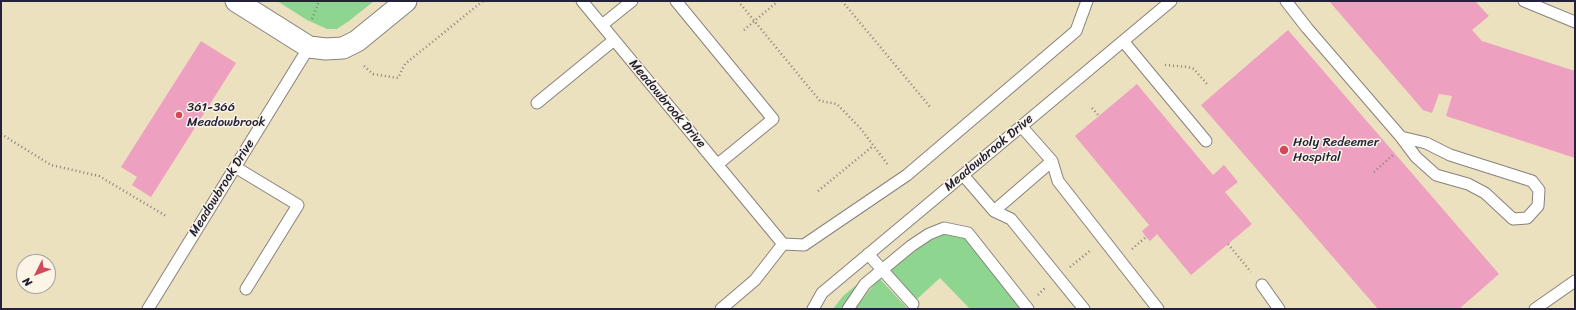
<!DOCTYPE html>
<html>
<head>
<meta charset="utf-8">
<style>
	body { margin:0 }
	#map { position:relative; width:1576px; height:310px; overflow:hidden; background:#ece1bf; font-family:Sriracha,sans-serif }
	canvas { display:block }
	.frame { position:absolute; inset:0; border:2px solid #22223b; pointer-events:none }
	.north { position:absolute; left:16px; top:254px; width:40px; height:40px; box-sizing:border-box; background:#fcf5e5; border:1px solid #a5a1a1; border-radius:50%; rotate:228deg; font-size:11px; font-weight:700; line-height:16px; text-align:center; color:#22223b }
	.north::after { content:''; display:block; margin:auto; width:14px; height:18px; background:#d1495b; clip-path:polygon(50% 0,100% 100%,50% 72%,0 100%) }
</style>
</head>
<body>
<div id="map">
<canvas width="1576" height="310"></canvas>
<div class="frame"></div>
<div class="north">N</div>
</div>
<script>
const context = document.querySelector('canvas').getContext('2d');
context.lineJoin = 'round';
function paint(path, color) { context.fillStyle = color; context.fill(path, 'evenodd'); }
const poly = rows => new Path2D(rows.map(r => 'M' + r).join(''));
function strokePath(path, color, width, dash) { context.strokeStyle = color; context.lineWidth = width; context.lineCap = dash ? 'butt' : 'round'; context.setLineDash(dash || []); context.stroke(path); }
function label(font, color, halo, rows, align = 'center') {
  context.font = font + ' Sriracha,sans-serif'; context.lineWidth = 3; context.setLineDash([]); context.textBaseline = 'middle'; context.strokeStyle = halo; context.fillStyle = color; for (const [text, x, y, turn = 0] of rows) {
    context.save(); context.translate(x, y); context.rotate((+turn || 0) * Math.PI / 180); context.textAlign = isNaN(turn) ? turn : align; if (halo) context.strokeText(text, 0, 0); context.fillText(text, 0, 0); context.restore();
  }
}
const green = poly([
	[277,1,374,1,349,21,337,29,327,29,307,20],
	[945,234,954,234,967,239,1020,309,970,309,940,278,916,300,889,269,931,240],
	[865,278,841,309,833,309,843,296],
	[879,278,908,309,855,309]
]);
const building = poly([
	[1329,1,1475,1,1489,16,1472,30,1482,41,1575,71,1575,158,1446,116,1452,96,1439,94,1432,113,1423,110],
	[1288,30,1499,274,1459,309,1378,309,1201,105],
	[201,41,236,63,151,197,132,185,137,177,121,167],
	[1137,84,1213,175,1224,165,1238,182,1225,192,1252,224,1191,275,1157,234,1150,241,1146,237,1142,231,1149,225,1075,136]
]);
const path = poly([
	[738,1,820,101,837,104,861,129,888,165],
	[842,1,931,108],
	[312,19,319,1],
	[744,30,778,1],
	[1165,65,1188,67,1194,69,1207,84],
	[364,66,373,74,398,78,405,64,483,1],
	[1092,108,1099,116],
	[1,134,51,165,99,176,166,216],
	[1374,172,1393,155],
	[818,191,873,146],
	[1228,244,1251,272],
	[1132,249,1146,237],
	[1070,267,1091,250],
	[1038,295,1046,287]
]);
const service = poly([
	[582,1,783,244],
	[676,1,773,119,718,164],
	[1286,1,1307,28,1401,137,1416,157,1436,175,1468,184,1485,193,1513,219,1527,218,1538,206,1539,190,1532,181,1450,155,1426,143,1401,137],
	[1524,1,1575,22],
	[602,25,632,1],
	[1123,41,1206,141],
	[537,103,614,40],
	[1021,126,1052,161,1058,181,1158,309],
	[235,167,298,205,246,289],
	[963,175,994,211,1011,219,1084,309],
	[994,211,1052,161],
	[783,244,804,245,907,175,1076,31,1087,1],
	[868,254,913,304],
	[1262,285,1279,309],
	[148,309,309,47],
	[721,309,755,280,783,244],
	[813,309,822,293,1171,1],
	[848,309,865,284,911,246,929,234,944,228,968,233,1028,309],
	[1535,309,1575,281]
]);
const minor = poly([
	[236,1,309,47,326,49,343,48,357,41,406,1]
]);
const markers = [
	[179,115,4,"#d1495b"],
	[1284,150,5,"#d1495b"]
];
const streetNames = [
	["Meadowbrook Drive",667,104,50],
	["Meadowbrook Drive",989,153,-40],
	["Meadowbrook Drive",222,188,-58]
];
const poiNames = [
	["361-366",187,108],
	["Meadowbrook",187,123],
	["Holy Redeemer",1293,143],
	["Hospital",1293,158]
];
paint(green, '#8ed690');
paint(building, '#eea0c0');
strokePath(service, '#87827d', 13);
strokePath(minor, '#87827d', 23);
strokePath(path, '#87827d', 2.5, [1, 3]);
strokePath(service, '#fff', 11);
strokePath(minor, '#fff', 21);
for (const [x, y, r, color] of markers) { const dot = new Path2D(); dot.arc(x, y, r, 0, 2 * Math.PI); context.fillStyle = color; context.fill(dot); strokePath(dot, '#fcf5e5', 1.5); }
label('13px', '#22223b', '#fcf5e5', streetNames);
label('13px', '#22223b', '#fcf5e5', poiNames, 'left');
</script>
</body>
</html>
